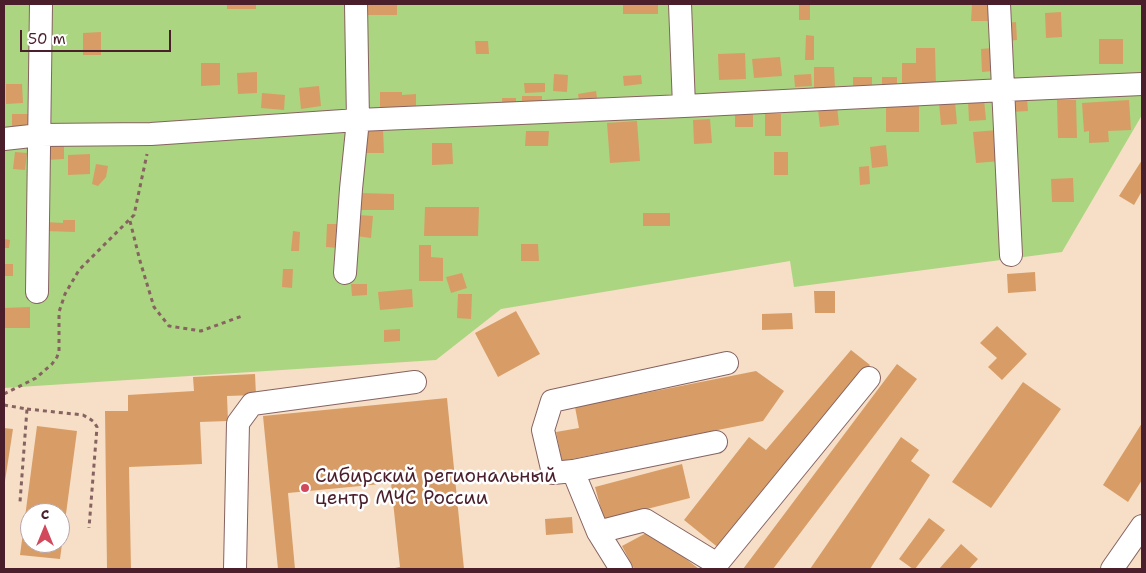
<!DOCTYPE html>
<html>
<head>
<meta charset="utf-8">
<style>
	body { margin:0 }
	#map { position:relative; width:1146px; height:573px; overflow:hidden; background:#f6dfc6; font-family:"Shantell Sans",sans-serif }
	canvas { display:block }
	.frame { position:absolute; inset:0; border:5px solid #4a1f2b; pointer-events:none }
	.north { position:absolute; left:20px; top:503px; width:50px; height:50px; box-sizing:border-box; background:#fff; border:1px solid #b7a5aa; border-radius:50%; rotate:0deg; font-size:14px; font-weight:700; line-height:20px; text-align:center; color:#4a1f2b }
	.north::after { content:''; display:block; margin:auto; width:18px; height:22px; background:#d1495b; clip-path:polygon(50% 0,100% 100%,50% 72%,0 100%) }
	.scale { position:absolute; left:20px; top:30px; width:151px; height:22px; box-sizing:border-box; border:2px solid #4a1f2b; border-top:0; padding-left:6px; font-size:15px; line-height:18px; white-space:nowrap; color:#4a1f2b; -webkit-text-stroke:4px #fff; paint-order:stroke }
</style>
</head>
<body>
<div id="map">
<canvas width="1146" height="573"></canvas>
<div class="frame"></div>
<div class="north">С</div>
<div class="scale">50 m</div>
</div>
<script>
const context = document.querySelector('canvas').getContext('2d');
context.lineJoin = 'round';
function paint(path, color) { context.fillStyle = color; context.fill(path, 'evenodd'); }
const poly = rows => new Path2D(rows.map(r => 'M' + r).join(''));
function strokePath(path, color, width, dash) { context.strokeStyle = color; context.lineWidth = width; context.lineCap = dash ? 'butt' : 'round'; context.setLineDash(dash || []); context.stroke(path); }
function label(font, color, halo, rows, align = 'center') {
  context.font = font + ' "Shantell Sans",sans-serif'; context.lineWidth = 5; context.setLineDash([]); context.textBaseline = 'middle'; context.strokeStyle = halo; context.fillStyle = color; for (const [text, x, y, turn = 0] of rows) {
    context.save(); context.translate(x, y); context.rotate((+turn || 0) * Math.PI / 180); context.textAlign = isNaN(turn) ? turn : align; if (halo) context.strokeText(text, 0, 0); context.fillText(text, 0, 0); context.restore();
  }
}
const green = poly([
	[4,4,1142,4,1142,115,1062,252,794,287,790,261,501,309,436,360,4,388]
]);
const building = poly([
	[227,4,256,4,256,9,227,9],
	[366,4,397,4,397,15,366,15],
	[623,4,658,4,658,14,623,14],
	[799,4,810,4,810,20,799,20],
	[972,4,992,4,991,21,971,21],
	[1061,12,1062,37,1046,38,1045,13],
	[1016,22,1017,40,1008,41,1007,23],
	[101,32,101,55,83,55,83,33],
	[806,35,814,36,814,60,805,60],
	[1099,39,1123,39,1123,64,1099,64],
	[475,41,488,41,489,54,476,54],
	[916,48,935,48,936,87,902,87,902,63,916,63],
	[992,48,993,71,982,72,981,49],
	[745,53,746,79,719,80,718,54],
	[780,57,782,76,754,78,752,59],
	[201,63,220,63,220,85,201,86],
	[814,67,834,67,835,88,814,88],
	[257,72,257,93,238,94,237,73],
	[554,74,568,75,567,92,553,91],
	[811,74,812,86,795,87,794,75],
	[641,75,642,84,624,86,623,76],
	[853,77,872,77,872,87,853,87],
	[882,77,897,77,897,88,882,89],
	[524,83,545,83,545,92,525,93],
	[6,84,22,84,23,103,6,104],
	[319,86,321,106,301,109,299,88],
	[596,91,598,104,580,106,578,94],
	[380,92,402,92,402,95,416,94,416,110,380,111],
	[262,93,285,95,284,110,261,108],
	[522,96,542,96,542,108,522,108],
	[1009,97,1027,97,1028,111,1010,112],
	[502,98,516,98,516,110,503,110],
	[984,99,986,120,969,121,968,100],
	[1057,100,1076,100,1077,138,1058,138],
	[1129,100,1131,130,1108,131,1109,142,1089,143,1089,131,1084,132,1082,103],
	[955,101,957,124,941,125,939,102],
	[886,104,919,104,919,132,886,132],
	[837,106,839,125,820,127,818,109],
	[12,114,29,114,29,130,12,130],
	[735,114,753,114,753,127,735,127],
	[765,114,781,114,781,136,765,136],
	[710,119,712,143,694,144,693,120],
	[637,121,640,161,610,163,607,123],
	[365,129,383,129,384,153,366,153],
	[998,130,1001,161,976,163,973,132],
	[526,131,549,131,548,146,525,146],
	[432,143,452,143,453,164,432,165],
	[46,145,64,145,64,159,47,160],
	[886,145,888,166,872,168,870,147],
	[15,152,27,153,25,170,13,169],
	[774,152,788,152,788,175,774,175],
	[90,154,90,174,68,175,68,155],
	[1142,160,1142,191,1134,205,1119,196],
	[96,164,108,166,106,177,98,186,92,184],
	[869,166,870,184,860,185,859,167],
	[1073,178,1074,202,1052,202,1051,179],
	[359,193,394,194,394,210,359,210],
	[425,207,479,207,478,236,424,236],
	[643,213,670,213,670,226,643,226],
	[358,215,373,216,371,238,356,236],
	[63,220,75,220,75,232,45,231,45,222,63,223],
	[327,224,340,224,339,248,326,247],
	[293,231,300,232,299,251,291,251],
	[4,239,10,240,9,248,4,248],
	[521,244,538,244,539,261,521,261],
	[419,245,431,245,431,257,443,258,443,281,419,281],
	[4,264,13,264,13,276,4,276],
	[283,269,293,269,292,288,282,287],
	[1035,272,1036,291,1008,293,1007,274],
	[462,273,467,288,451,293,446,277],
	[351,284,367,284,367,295,352,296],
	[412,289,413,307,380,310,378,292],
	[814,291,835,291,835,313,815,313],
	[458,294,472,294,471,319,457,318],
	[30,307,30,328,4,328,4,308],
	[516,311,540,354,498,377,475,333],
	[792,313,793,329,762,330,762,314],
	[997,326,1027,354,1002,380,988,367,997,358,980,343],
	[400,329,400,341,384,342,384,330],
	[851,350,870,365,720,549,684,520,749,437,766,450],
	[897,364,917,379,773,569,743,569],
	[756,371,784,391,763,421,562,461,556,432,579,428,575,407],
	[255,374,256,395,227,396,228,421,200,422,202,464,129,467,131,569,107,569,105,411,128,411,128,395,194,391,193,377],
	[1023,382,1061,409,991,508,952,482],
	[447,398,464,569,395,569,395,568,400,567,391,483,288,493,295,569,278,569,263,416],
	[1142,423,1142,480,1128,502,1103,485],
	[37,426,77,431,60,559,20,555],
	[30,513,60,513,60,543,30,543],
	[4,428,13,429,5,481,4,481],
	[901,437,919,450,911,461,930,475,870,569,810,569],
	[682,464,690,498,604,520,595,487],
	[572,517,573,533,546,535,545,519],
	[929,518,945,530,915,569,913,569,899,559],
	[650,531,699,569,634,569,622,546],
	[961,544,978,559,969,569,939,569]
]);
const path = poly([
	[130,221,140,261,154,307,169,326,201,331,242,316],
	[4,394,36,378,52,364,57,357,59,351,59,312,65,294,79,270,134,215,147,154],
	[4,405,27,409,20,502],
	[27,409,83,415,90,419,94,422,97,427,89,528]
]);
const minor = poly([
	[680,4,684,106],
	[999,4,1011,255],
	[4,139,40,135,151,134,358,120,684,106,1004,90,1142,84],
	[345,273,351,189,358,120,356,4],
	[37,292,41,4],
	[573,471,716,442],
	[598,532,645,520,717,564,869,378],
	[235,569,238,423,252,404,415,382],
	[621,569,598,532,573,471,553,473,543,430,552,401,727,363],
	[1112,569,1142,526]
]);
const markers = [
	[305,488,5,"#d1495b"]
];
const poiNames = [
	["Сибирский региональный",315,477],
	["центр МЧС России",315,499]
];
paint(green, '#abd580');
paint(building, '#d89d66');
strokePath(minor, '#866261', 24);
strokePath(path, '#866261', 3, [4, 4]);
strokePath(minor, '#fff', 22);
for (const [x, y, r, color] of markers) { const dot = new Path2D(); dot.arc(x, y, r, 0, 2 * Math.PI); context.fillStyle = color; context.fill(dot); strokePath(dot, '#fff', 2); }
label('19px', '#4a1f2b', '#fff', poiNames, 'left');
</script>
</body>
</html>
